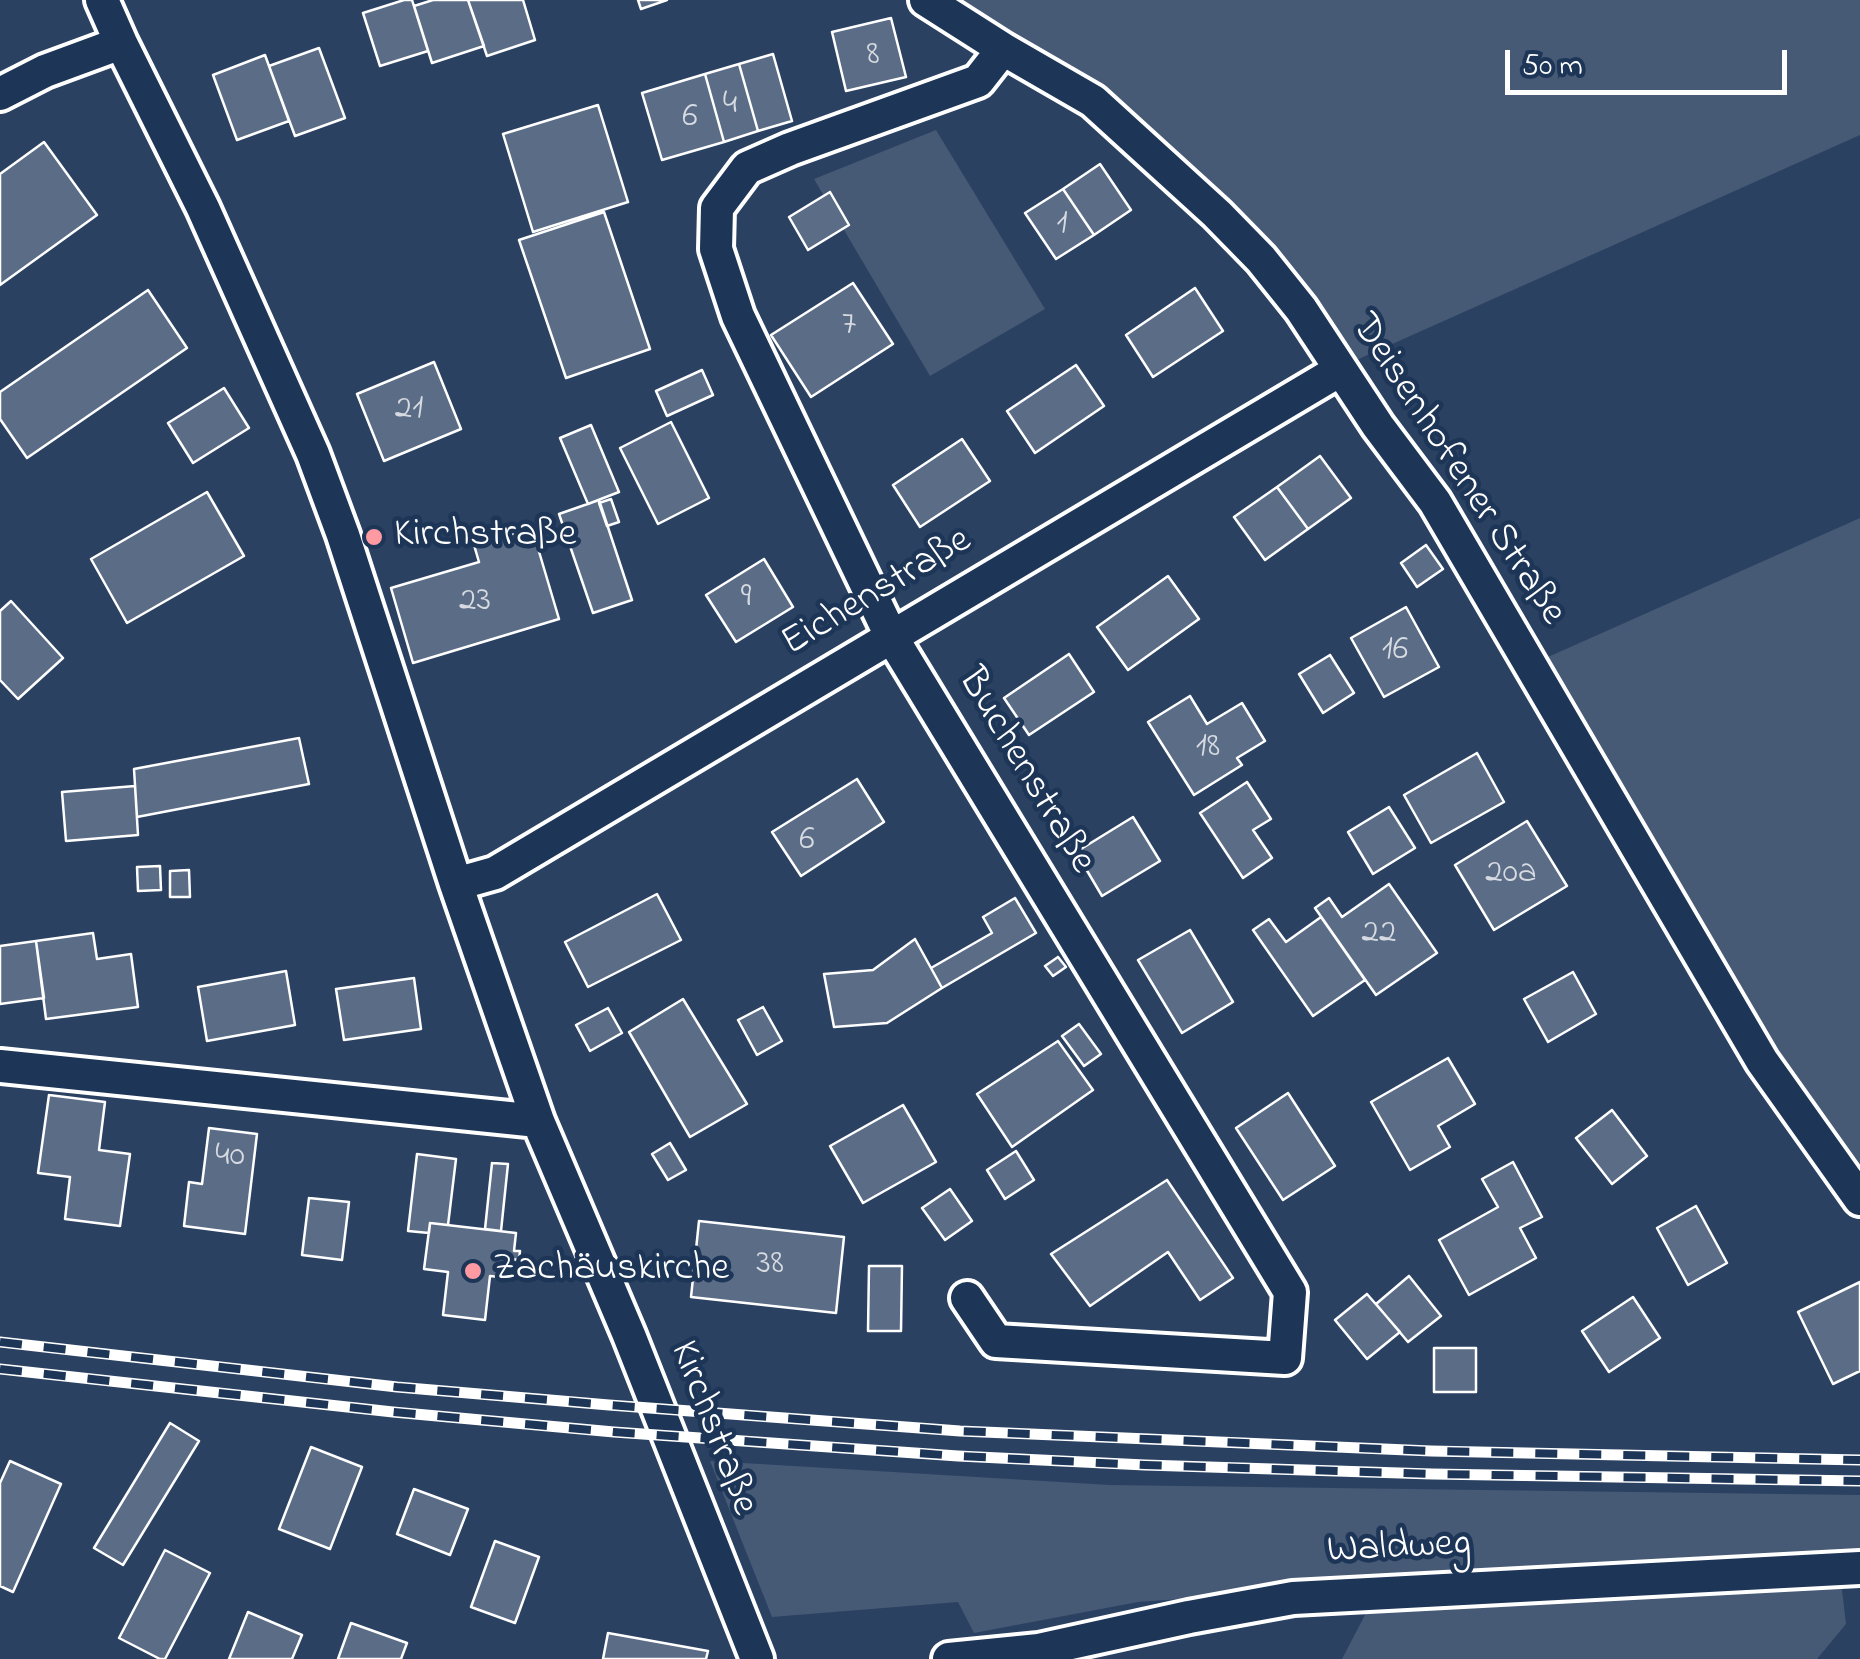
<!DOCTYPE html>
<html>
<head>
<meta charset="utf-8">
<style>
	body { margin:0 }
	#map { position:relative; width:1860px; height:1659px; overflow:hidden; background:#2a4161; font-family:"Indie Flower",sans-serif }
	canvas { display:block }
	.scale { position:absolute; left:1505px; top:50px; width:282px; height:45px; box-sizing:border-box; border:5px solid #fff; border-top:0; padding-left:12px; font-size:30px; line-height:35px; white-space:nowrap; color:#fff; -webkit-text-stroke:8px #1d3557; paint-order:stroke }
</style>
</head>
<body>
<div id="map">
<canvas width="1860" height="1659"></canvas>
<div class="scale">50 m</div>
</div>
<script>
const context = document.querySelector('canvas').getContext('2d');
context.lineJoin = 'round';
function paint(path, color) { context.fillStyle = color; context.fill(path, 'evenodd'); }
const poly = rows => new Path2D(rows.map(r => 'M' + r).join(''));
function strokePath(path, color, width, dash) { context.strokeStyle = color; context.lineWidth = width; context.lineCap = dash ? 'butt' : 'round'; context.setLineDash(dash || []); context.stroke(path); }
function label(font, color, halo, rows, align = 'center') {
  context.font = font + ' "Indie Flower",sans-serif'; context.lineWidth = 9; context.setLineDash([]); context.textBaseline = 'middle'; context.strokeStyle = halo; context.fillStyle = color; for (const [text, x, y, turn = 0] of rows) {
    context.save(); context.translate(x, y); context.rotate((+turn || 0) * Math.PI / 180); context.textAlign = isNaN(turn) ? turn : align; if (halo) context.strokeText(text, 0, 0); context.fillText(text, 0, 0); context.restore();
  }
}
const green = poly([
	[963,0,1860,0,1860,135,1352,362,1103,91],
	[936,130,1045,309,930,376,814,179],
	[1860,518,1860,1168,1788,1074,1548,657],
	[710,1461,1110,1485,1860,1495,1860,1552,1138,1602,974,1633,958,1602,772,1617],
	[1841,1581,1846,1624,1817,1659,1342,1659,1366,1613]
]);
const building = poly([
	[404,0,412,0,428,51,380,66,363,13,404,0],
	[433,0,468,0,484,46,432,63,414,6,433,0],
	[468,0,523,0,535,40,487,56,468,0],
	[638,0,667,0,641,9,638,0],
	[891,18,906,77,846,91,832,32,891,18],
	[319,48,345,118,295,136,269,66,319,48],
	[773,54,792,121,758,131,739,64,773,54],
	[265,55,289,121,237,140,213,75,265,55],
	[739,64,758,131,724,142,705,74,739,64],
	[705,74,724,142,662,160,642,93,705,74],
	[598,105,628,202,533,232,503,134,598,105],
	[44,142,97,215,0,285,0,174,44,142],
	[1100,164,1131,210,1094,235,1063,189,1100,164],
	[1063,189,1094,235,1056,259,1025,213,1063,189],
	[830,192,849,225,808,250,789,217,830,192],
	[604,212,650,349,566,378,519,240,604,212],
	[853,283,893,344,811,397,771,335,853,283],
	[1195,288,1223,331,1153,377,1126,335,1195,288],
	[148,290,187,348,27,458,0,419,0,392,148,290],
	[434,362,461,429,384,461,357,394,434,362],
	[1076,365,1104,406,1035,453,1007,411,1076,365],
	[702,370,713,395,667,416,656,391,702,370],
	[224,388,249,428,193,463,168,423,224,388],
	[671,422,709,498,658,524,620,448,671,422],
	[591,425,619,492,588,504,560,438,591,425],
	[962,439,990,481,920,527,893,485,962,439],
	[1320,456,1351,498,1308,529,1277,487,1320,456],
	[1277,487,1308,529,1265,560,1234,517,1277,487],
	[207,492,244,556,127,623,91,559,207,492],
	[611,499,619,522,607,526,599,503,611,499],
	[599,500,632,600,593,613,559,514,599,500],
	[532,528,559,619,413,663,391,588,479,562,474,545,532,528],
	[1426,545,1443,569,1417,587,1401,563,1426,545],
	[764,559,793,607,736,642,706,595,764,559],
	[1168,576,1199,619,1128,670,1097,627,1168,576],
	[11,601,63,658,18,699,0,680,0,611,11,601],
	[1406,607,1439,667,1384,697,1351,638,1406,607],
	[1069,654,1094,692,1029,735,1004,698,1069,654],
	[1330,655,1354,693,1323,713,1299,674,1330,655],
	[1190,696,1207,724,1242,703,1265,741,1237,758,1242,765,1194,795,1148,722,1190,696],
	[299,738,309,784,137,817,134,769,299,738],
	[1477,753,1504,802,1431,843,1404,795,1477,753],
	[857,779,884,822,801,876,772,832,857,779],
	[1247,782,1271,819,1253,830,1272,858,1243,878,1200,813,1247,782],
	[135,786,138,835,66,841,62,792,135,786],
	[1389,807,1415,848,1373,874,1348,832,1389,807],
	[1133,817,1160,861,1102,896,1076,852,1133,817],
	[1527,821,1567,886,1494,930,1455,865,1527,821],
	[160,866,161,890,138,891,137,867,160,866],
	[189,870,190,897,170,897,170,871,189,870],
	[1389,884,1437,953,1376,995,1315,908,1329,898,1342,917,1389,884],
	[657,894,681,940,588,987,565,942,657,894],
	[1015,898,1036,933,942,988,931,968,992,933,983,917,1015,898],
	[1321,917,1365,980,1313,1016,1253,930,1269,919,1286,942,1321,917],
	[1190,930,1233,1002,1182,1033,1138,960,1190,930],
	[93,933,97,959,131,954,138,1007,46,1019,36,941,93,933],
	[915,939,942,988,887,1023,834,1027,824,974,873,970,915,939],
	[36,941,44,998,0,1004,0,946,36,941],
	[1058,957,1066,967,1053,976,1045,966,1058,957],
	[286,971,295,1025,207,1041,198,987,286,971],
	[1573,972,1596,1014,1548,1042,1524,999,1573,972],
	[414,978,421,1029,344,1040,336,989,414,978],
	[683,999,747,1104,690,1137,629,1032,683,999],
	[763,1007,782,1041,757,1055,738,1020,763,1007],
	[608,1008,622,1033,590,1051,576,1025,608,1008],
	[1079,1024,1101,1054,1084,1066,1062,1036,1079,1024],
	[1058,1041,1093,1090,1012,1147,977,1094,1058,1041],
	[1448,1058,1475,1104,1438,1126,1450,1147,1410,1170,1371,1102,1448,1058],
	[1288,1093,1335,1166,1283,1200,1236,1128,1288,1093],
	[49,1095,105,1102,99,1150,130,1154,120,1226,65,1219,70,1177,38,1173,49,1095],
	[903,1105,936,1162,863,1203,830,1146,903,1105],
	[1612,1110,1647,1156,1612,1184,1576,1138,1612,1110],
	[209,1128,257,1134,245,1234,184,1226,189,1182,202,1184,209,1128],
	[670,1143,686,1170,668,1180,652,1154,670,1143],
	[1016,1151,1034,1180,1005,1199,987,1170,1016,1151],
	[417,1154,456,1159,448,1225,430,1223,429,1233,408,1231,417,1154],
	[1513,1162,1542,1217,1520,1228,1536,1258,1469,1295,1439,1240,1498,1207,1482,1179,1513,1162],
	[492,1163,508,1164,501,1231,485,1229,492,1163],
	[1167,1180,1233,1278,1200,1300,1168,1252,1090,1306,1051,1254,1167,1180],
	[950,1189,972,1221,945,1240,922,1208,950,1189],
	[309,1198,349,1202,342,1260,302,1255,309,1198],
	[1696,1206,1727,1263,1688,1285,1657,1228,1696,1206],
	[699,1221,844,1237,836,1313,691,1297,699,1221],
	[430,1223,516,1233,514,1251,520,1251,519,1260,512,1259,509,1278,490,1276,485,1320,443,1315,448,1272,424,1269,430,1223],
	[869,1266,902,1266,901,1331,868,1331,869,1266],
	[1409,1276,1441,1316,1408,1342,1376,1304,1409,1276],
	[1860,1282,1860,1371,1833,1384,1798,1312,1860,1282],
	[1367,1294,1400,1332,1367,1359,1335,1320,1367,1294],
	[1633,1297,1660,1338,1609,1372,1582,1331,1633,1297],
	[1434,1348,1476,1348,1476,1392,1434,1392,1434,1348],
	[170,1423,199,1441,123,1565,94,1548,170,1423],
	[311,1447,362,1467,330,1549,279,1529,311,1447],
	[10,1461,61,1484,13,1592,0,1586,0,1483,10,1461],
	[414,1489,468,1509,450,1555,397,1534,414,1489],
	[495,1541,539,1557,515,1623,471,1607,495,1541],
	[165,1550,210,1573,165,1659,160,1659,119,1638,165,1550],
	[248,1612,302,1635,292,1659,229,1659,248,1612],
	[351,1623,407,1643,401,1659,338,1659,351,1623],
	[608,1633,708,1651,706,1659,603,1659,608,1633]
]);
const minor = poly([
	[102,0,121,43,203,208,313,454,343,535,456,884,538,1121,629,1335,757,1659],
	[926,0,1003,49,1093,101,1217,214,1261,259,1301,309,1378,426,1435,502,1762,1061,1860,1199],
	[0,94,45,71,121,43],
	[456,884,495,873,1340,370],
	[0,1066,538,1121],
	[967,1298,996,1341,1285,1358,1290,1292,891,636,738,316,716,249,717,208,747,168,790,149,978,81,1003,49],
	[949,1659,1039,1650,1189,1617,1293,1598,1860,1568]
]);
const rail = poly([
	[0,1342,397,1387,609,1405,960,1431,1431,1451,1860,1460],
	[0,1369,393,1412,614,1432,958,1456,1145,1465,1432,1474,1860,1481]
]);
const markers = [
	[374,537,10,"#ff9aa2"],
	[473,1271,10,"#ff9aa2"]
];
const numberNames = [
	["8",873,57],
	["4",730,106],
	["6",690,119],
	["1",1062,226],
	["7",849,327],
	["21",409,411],
	["9",746,599],
	["23",475,603],
	["16",1395,652],
	["18",1208,749],
	["6",807,842],
	["20a",1511,875],
	["22",1379,935],
	["40",230,1158],
	["38",770,1266]
];
const streetNames = [
	["Deisenhofener Straße",1456,471,57],
	["Eichenstraße",878,594,-31],
	["Buchenstraße",1024,772,59],
	["Kirchstraße",711,1429,69],
	["Waldweg",1399,1550,-3]
];
const poiNames = [
	["Kirchstraße",394,537],
	["Zachäuskirche",493,1271]
];
paint(green, '#465975');
paint(building, '#5b6c86');
strokePath(building, '#fff', 2.5);
strokePath(minor, '#fff', 40);
strokePath(minor, '#1d3557', 32);
strokePath(rail, '#fff', 11);
strokePath(rail, '#1d3557', 8, [22]);
for (const [x, y, r, color] of markers) { const dot = new Path2D(); dot.arc(x, y, r, 0, 2 * Math.PI); context.fillStyle = color; context.fill(dot); strokePath(dot, '#1d3557', 4); }
label('35px', '#d6dae1', null, numberNames);
label('40px', '#fff', '#1d3557', streetNames);
label('40px', '#fff', '#1d3557', poiNames, 'left');
</script>
</body>
</html>
